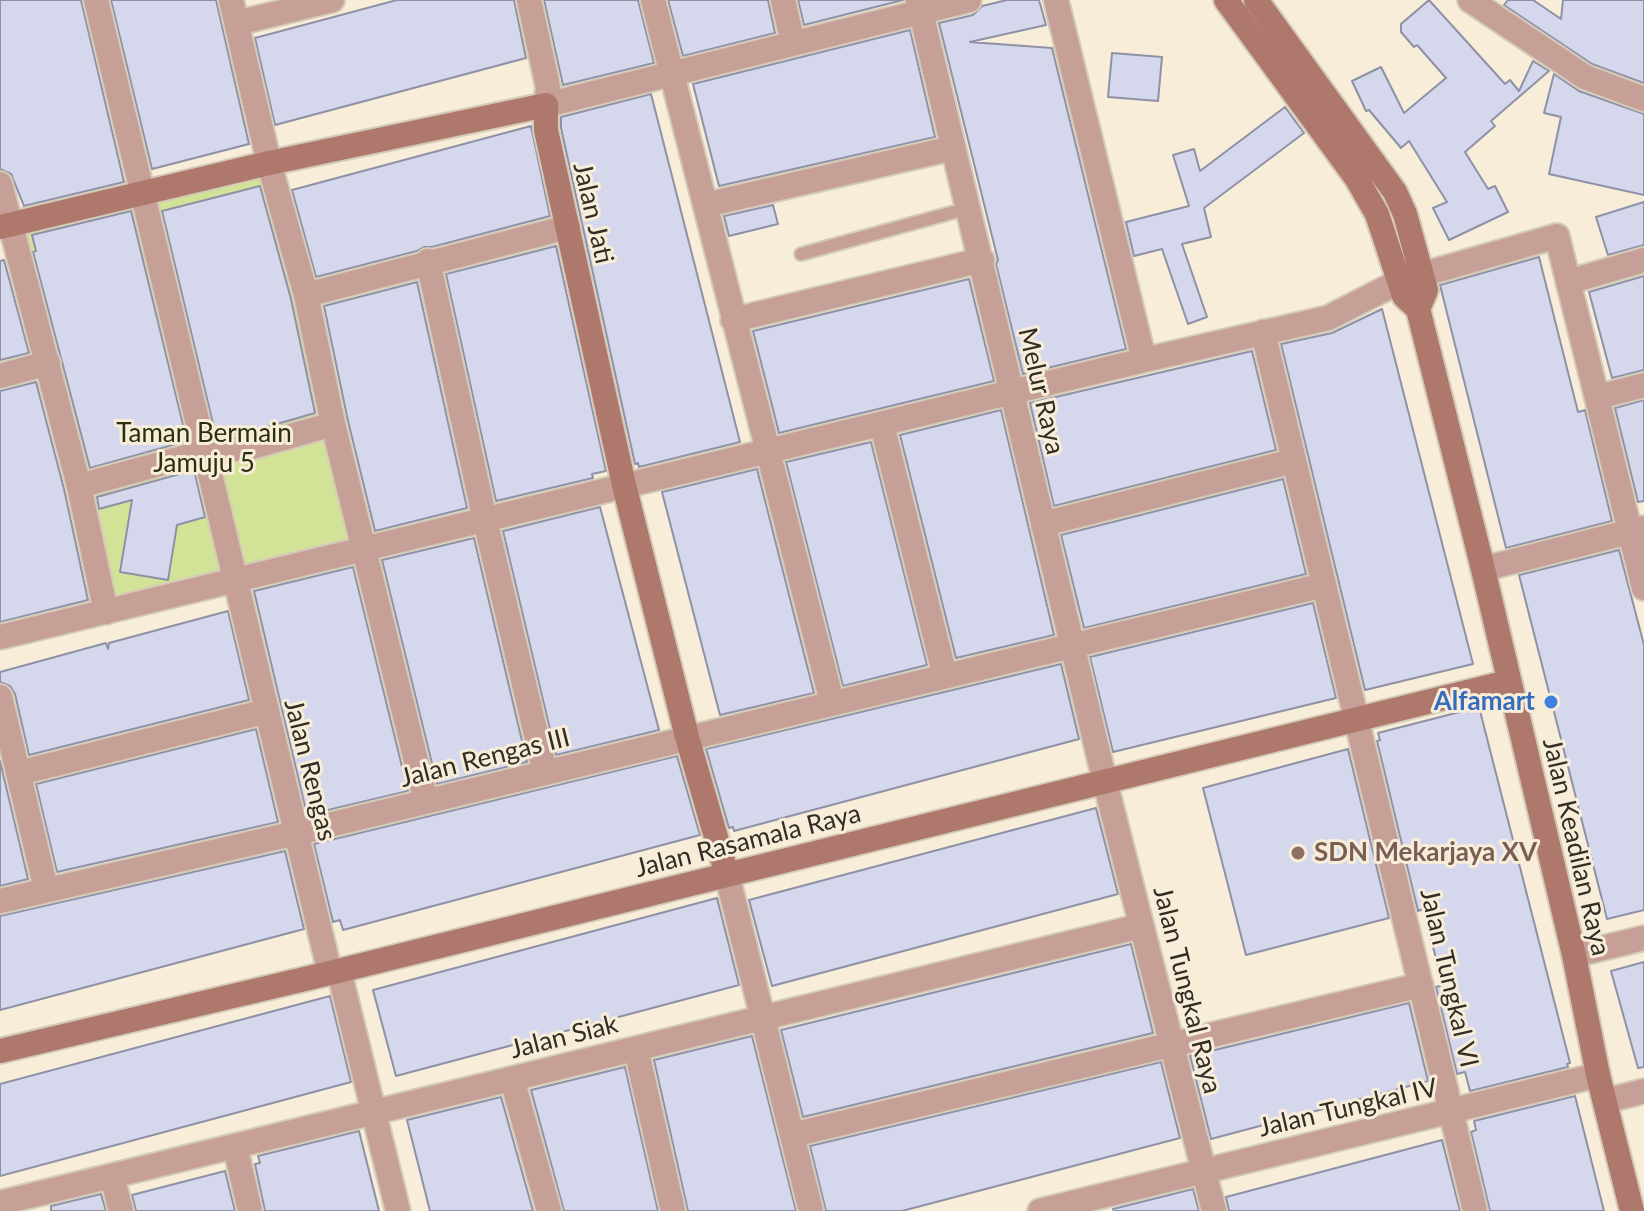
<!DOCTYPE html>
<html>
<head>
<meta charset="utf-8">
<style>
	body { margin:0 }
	canvas { display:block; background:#f7edd8 }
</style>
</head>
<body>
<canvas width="1644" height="1211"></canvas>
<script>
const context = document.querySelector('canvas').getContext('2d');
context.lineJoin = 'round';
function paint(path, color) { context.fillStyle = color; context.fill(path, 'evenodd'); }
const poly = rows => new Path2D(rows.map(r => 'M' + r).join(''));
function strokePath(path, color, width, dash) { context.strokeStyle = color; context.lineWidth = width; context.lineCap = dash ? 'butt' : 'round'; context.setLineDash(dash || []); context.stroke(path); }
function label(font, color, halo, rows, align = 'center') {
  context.font = font + ' Lato,sans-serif'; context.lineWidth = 6; context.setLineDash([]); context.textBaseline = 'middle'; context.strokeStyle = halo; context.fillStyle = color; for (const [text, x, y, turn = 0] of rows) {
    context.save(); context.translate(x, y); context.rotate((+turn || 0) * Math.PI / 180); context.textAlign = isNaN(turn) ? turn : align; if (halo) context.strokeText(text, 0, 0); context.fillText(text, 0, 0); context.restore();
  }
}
const green = poly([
	[269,163,365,548,106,612,10,224]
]);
const building = poly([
	[0,0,81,0,124,182,24,206,11,174,0,169,0,0],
	[111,0,216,0,249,144,152,169,111,0],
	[397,0,514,0,526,58,275,125,255,38,397,0],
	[544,0,638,0,654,63,563,85,544,0],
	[668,0,768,0,775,33,683,56,668,0],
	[798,0,903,0,804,25,798,0],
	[1007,0,1039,0,1046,25,970,42,1052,48,1126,349,1023,374,996,264,998,260,939,23,973,15,982,6,1007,0],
	[1429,0,1505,84,1510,80,1519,91,1533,61,1549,71,1491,121,1495,126,1465,152,1488,189,1495,186,1508,212,1449,240,1433,208,1447,202,1409,141,1401,148,1369,110,1366,111,1352,81,1381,67,1404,113,1446,78,1417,45,1414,47,1401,32,1401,24,1429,0],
	[1508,0,1533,0,1561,19,1563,0,1644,0,1644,83,1592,64,1504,5,1508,0],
	[910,30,935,137,719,186,693,84,910,30],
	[1112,53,1162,57,1158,101,1108,97,1112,53],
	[1554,74,1579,91,1644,114,1644,195,1549,174,1561,117,1544,113,1554,74],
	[651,94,740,442,639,467,638,463,635,464,561,128,561,117,651,94],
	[1285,107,1304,133,1204,208,1211,237,1182,244,1207,317,1188,324,1162,249,1134,256,1126,222,1189,206,1173,155,1194,149,1200,171,1285,107],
	[531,126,550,216,432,247,424,247,417,251,316,277,292,190,531,126],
	[260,186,291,299,315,413,249,432,216,436,162,211,260,186],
	[1644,202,1644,245,1608,255,1596,217,1644,202],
	[773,205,778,224,729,236,724,216,773,205],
	[131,211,187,441,90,468,33,252,36,251,32,235,131,211],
	[556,246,606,471,592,474,593,478,496,501,446,274,556,246],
	[1539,257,1578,412,1585,410,1612,521,1506,548,1440,285,1539,257],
	[4,260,29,353,0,360,0,261,4,260],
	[1644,276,1644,370,1612,378,1589,292,1644,276],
	[969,279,994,381,779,433,753,331,969,279],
	[417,282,467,508,375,531,348,421,324,306,417,282],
	[1382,309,1473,664,1365,690,1281,344,1332,333,1382,309],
	[1252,351,1276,450,1054,506,1030,403,1252,351],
	[36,382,64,489,88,600,0,622,0,391,36,382],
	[1644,400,1644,501,1638,502,1615,408,1644,400],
	[1001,410,1054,635,956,658,900,435,1001,410],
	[871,442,927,665,843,686,786,462,871,442],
	[757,469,814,693,720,715,662,492,757,469],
	[194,470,205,517,177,525,168,580,120,572,132,500,99,509,97,497,194,470],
	[1283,479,1306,574,1084,628,1061,535,1283,479],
	[600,507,659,730,556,755,503,531,600,507],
	[474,538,527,762,437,784,382,560,474,538],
	[1619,550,1644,645,1644,910,1607,919,1519,575,1619,550],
	[353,567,408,791,307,815,254,591,353,567],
	[1313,603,1336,698,1113,752,1090,657,1313,603],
	[228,611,249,700,29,755,15,694,10,686,0,682,0,672,106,643,108,649,109,643,228,611],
	[1061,664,1079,739,734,831,733,827,729,828,706,749,1061,664],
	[1479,707,1570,1063,1567,1064,1568,1067,1470,1091,1465,1072,1457,1074,1436,987,1443,985,1423,909,1418,911,1377,741,1380,740,1378,733,1479,707],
	[256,729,278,822,57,872,36,784,256,729],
	[1348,749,1389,918,1246,955,1203,788,1348,749],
	[677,756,700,835,343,930,340,920,333,922,314,844,677,756],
	[0,761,28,879,0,886,0,761],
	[1096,808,1118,894,772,986,749,900,1096,808],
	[285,851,304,929,0,1010,0,916,285,851],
	[717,898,739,985,396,1076,373,990,717,898],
	[1131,944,1153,1033,803,1117,781,1030,1131,944],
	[1644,962,1644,1067,1638,1068,1611,971,1644,962],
	[330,996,351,1082,0,1176,0,1084,330,996],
	[1409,1003,1428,1081,1211,1139,1190,1056,1409,1003],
	[752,1036,796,1211,688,1211,654,1060,752,1036],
	[1161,1062,1180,1138,902,1211,826,1211,810,1146,1161,1062],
	[625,1067,658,1211,564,1211,531,1090,625,1067],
	[1575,1096,1604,1211,1490,1211,1471,1132,1476,1130,1474,1121,1575,1096],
	[501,1097,533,1211,430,1211,407,1120,501,1097],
	[359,1131,379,1211,265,1211,255,1164,260,1163,258,1156,359,1131],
	[1442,1140,1460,1211,1229,1211,1226,1197,1442,1140],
	[225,1171,235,1211,136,1211,132,1195,225,1171],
	[1193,1189,1199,1211,1114,1211,1113,1209,1193,1189],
	[101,1194,106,1211,51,1211,51,1206,101,1194]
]);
const lane = poly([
	[801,254,969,208]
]);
const street = poly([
	[96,0,330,973],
	[231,0,269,163,306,295,333,424,426,801],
	[529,0,548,87,546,105,969,0],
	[653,0,832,702],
	[783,0,793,43],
	[918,0,1105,782,1214,1211],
	[1056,0,1144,360],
	[1470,0,1585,77,1644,99],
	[237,23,332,0],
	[0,184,79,486,106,612],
	[705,205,953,148],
	[428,261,485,520,545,772],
	[1568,282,1644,260],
	[306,295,568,227],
	[733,320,982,260],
	[1263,332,1475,1211],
	[0,376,48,363],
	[1598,397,1644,385],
	[882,425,945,676],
	[79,486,204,452,252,447,333,424],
	[1043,524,1293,461],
	[1483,569,1644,528],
	[0,637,1144,360,1328,318,1400,281,1557,236,1644,588],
	[0,697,46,889],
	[19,773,267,711],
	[727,875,811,1211],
	[0,901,296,833,1324,585],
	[1574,955,1644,938],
	[339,971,398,1211],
	[636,1049,673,1211],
	[512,1079,549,1211],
	[1605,1101,1644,1091],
	[792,1135,1421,985],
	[235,1146,250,1211],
	[112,1176,121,1211],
	[0,1203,1141,926],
	[1040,1211,1598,1075]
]);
const secondary = poly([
	[1226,0,1357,179,1377,214,1404,296,1418,309],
	[1256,0,1395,192,1405,214,1426,290,1418,309],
	[0,227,269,163,546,105,546,130,624,485,687,737,727,875],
	[1418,309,1483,569,1574,955,1598,1075,1632,1211],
	[0,1051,330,973,1508,682]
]);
const markers = [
	[1551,702,8,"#3f7fe0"],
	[1298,853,8,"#8d6e63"]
];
const streetNames = [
	["Jalan Jati",593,213,77],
	["Melur Raya",1041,391,77],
	["Jalan Rengas III",485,758,-14],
	["Jalan Rengas",310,770,76],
	["Jalan Rasamala Raya",748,841,-14],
	["Jalan Keadilan Raya",1576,847,77],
	["Jalan Tungkal VI",1449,978,77],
	["Jalan Tungkal Raya",1187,990,76],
	["Jalan Siak",564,1037,-14],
	["Jalan Tungkal IV",1348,1108,-13]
];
const parkNames = [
	["Taman Bermain",204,434],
	["Jamuju 5",204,464]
];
const shopNames = [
	["Alfamart",1535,702]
];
const educationNames = [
	["SDN Mekarjaya XV",1314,853]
];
paint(green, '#d2e297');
paint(building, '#d5d7ed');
strokePath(building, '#8f91a6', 2);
strokePath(lane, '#d3cab8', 16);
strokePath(street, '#d3cab8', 28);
strokePath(secondary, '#d3cab8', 28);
strokePath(lane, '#c69f97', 12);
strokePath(street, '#c69f97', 24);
strokePath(secondary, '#af786d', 24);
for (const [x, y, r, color] of markers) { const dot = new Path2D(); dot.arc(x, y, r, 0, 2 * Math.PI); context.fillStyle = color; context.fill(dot); strokePath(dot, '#f7edd8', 3); }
label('26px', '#312d25', '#f7edd8', streetNames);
label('26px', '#292f0c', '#f7edd8', parkNames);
label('bold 26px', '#366cbe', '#f7edd8', shopNames, 'right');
label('bold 26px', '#785e54', '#f7edd8', educationNames, 'left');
</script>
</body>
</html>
